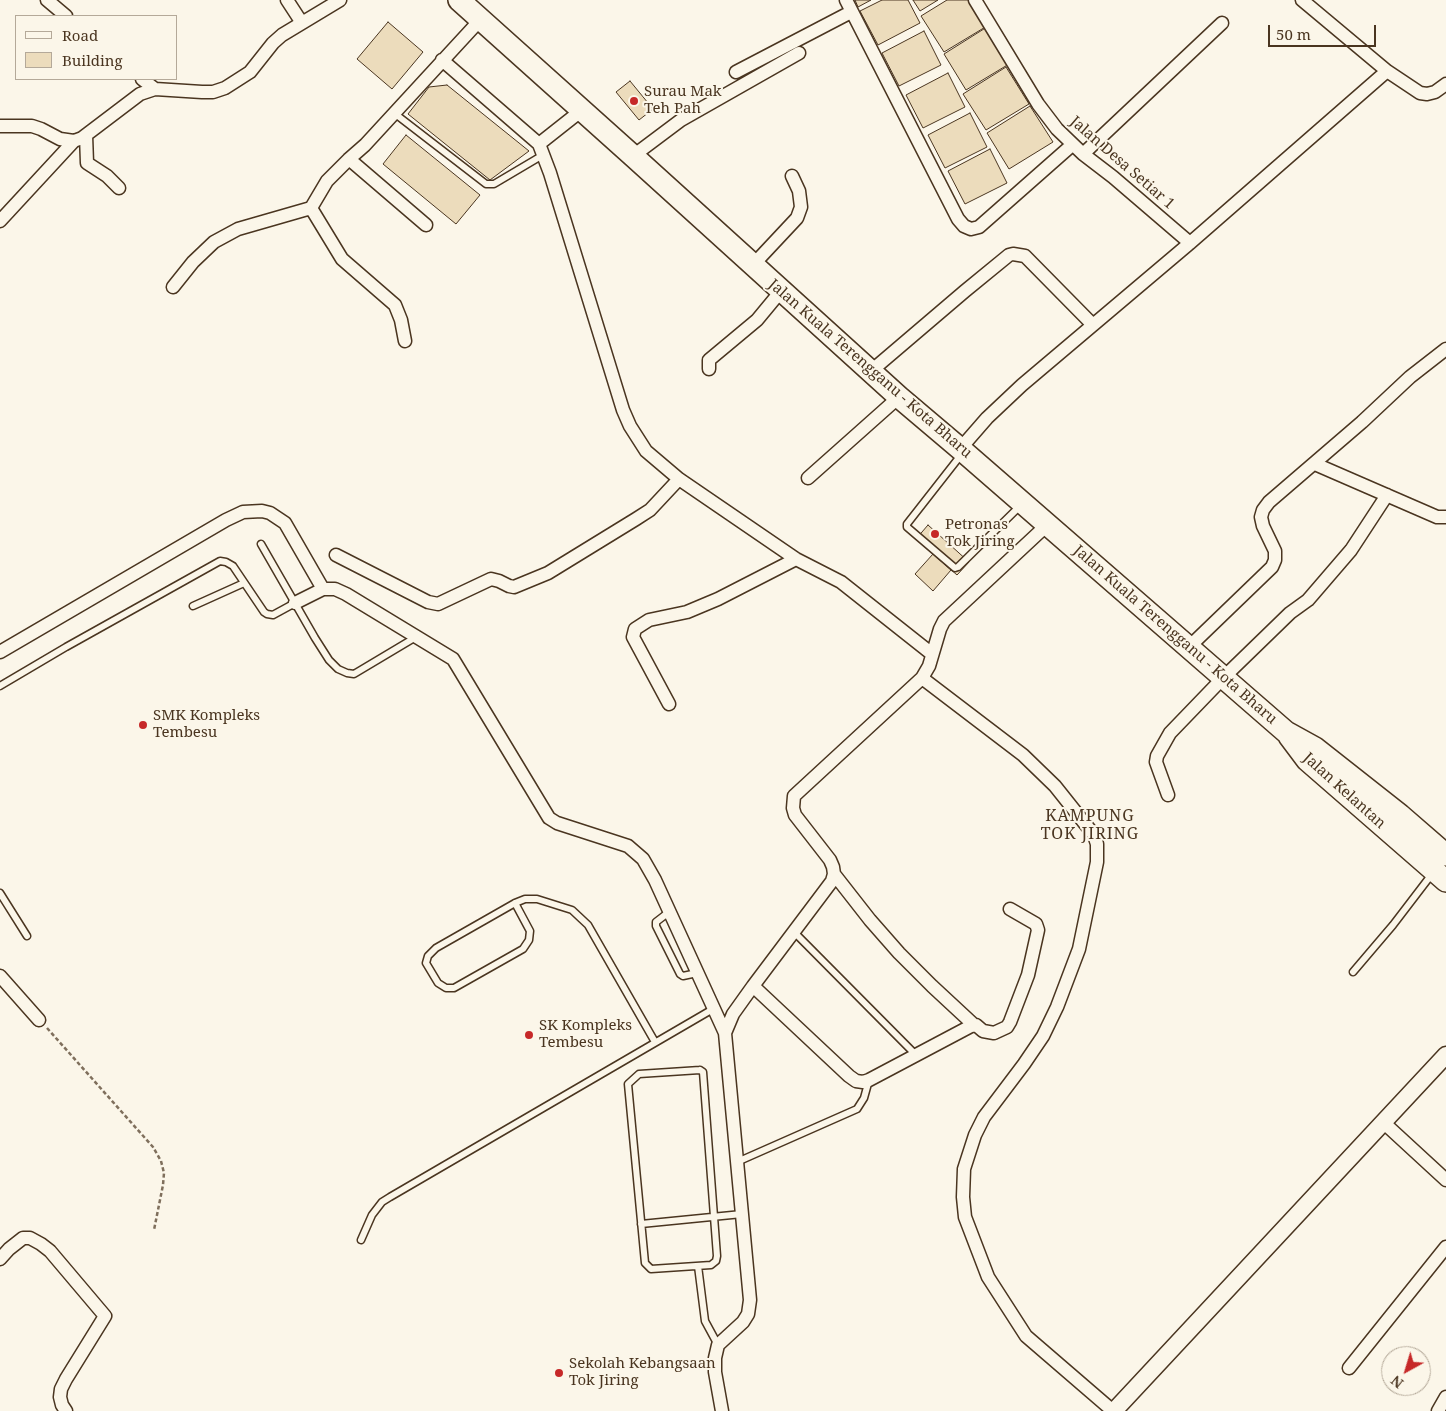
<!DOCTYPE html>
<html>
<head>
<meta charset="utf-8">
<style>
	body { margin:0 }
	#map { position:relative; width:1446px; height:1411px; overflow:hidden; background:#fbf6e9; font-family:"Noto Serif",serif }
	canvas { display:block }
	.legend { position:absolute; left:15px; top:15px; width:162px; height:65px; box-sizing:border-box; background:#fbf6e9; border:1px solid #b4a999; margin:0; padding:6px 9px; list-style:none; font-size:15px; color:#4a3520 }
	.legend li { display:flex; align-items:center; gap:10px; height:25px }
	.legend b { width:25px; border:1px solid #b4a999 }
	.north { position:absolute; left:1381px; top:1346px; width:50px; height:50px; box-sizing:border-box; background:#fbf6e9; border:1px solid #b4a999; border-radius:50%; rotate:219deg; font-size:14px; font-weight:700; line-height:20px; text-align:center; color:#4a3520 }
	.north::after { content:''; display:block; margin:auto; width:18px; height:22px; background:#c62828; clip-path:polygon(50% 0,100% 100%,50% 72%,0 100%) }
	.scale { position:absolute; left:1268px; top:25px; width:108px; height:22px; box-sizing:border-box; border:2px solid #4a3520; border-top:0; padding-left:6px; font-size:15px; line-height:18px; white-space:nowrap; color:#4a3520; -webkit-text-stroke:4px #fbf6e9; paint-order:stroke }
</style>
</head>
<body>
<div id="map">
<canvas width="1446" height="1411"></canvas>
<ul class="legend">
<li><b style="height:6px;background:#fbf6e9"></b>Road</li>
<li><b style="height:14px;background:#ecdcbc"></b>Building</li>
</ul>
<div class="north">N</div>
<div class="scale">50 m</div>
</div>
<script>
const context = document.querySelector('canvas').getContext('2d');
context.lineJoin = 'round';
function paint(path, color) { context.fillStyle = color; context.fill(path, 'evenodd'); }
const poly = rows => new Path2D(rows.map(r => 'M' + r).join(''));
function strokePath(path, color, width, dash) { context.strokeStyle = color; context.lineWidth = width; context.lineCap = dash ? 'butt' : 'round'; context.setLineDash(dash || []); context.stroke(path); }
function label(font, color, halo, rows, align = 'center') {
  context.font = font + ' "Noto Serif",serif'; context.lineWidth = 4; context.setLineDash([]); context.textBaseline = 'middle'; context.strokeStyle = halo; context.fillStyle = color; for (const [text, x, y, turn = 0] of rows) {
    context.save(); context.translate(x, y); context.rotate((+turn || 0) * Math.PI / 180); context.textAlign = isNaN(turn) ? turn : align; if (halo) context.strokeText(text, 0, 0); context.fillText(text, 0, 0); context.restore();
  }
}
const building = poly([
	[855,0,871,0,858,7,855,0],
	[882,0,908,0,920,23,878,45,860,11,882,0],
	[913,0,938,0,920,11,913,0],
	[947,0,971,0,987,26,944,52,921,16,947,0],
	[388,22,423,52,392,89,357,59,388,22],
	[987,27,1009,64,966,90,944,54,987,27],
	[924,31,941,65,899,86,882,53,924,31],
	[1006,67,1029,104,986,130,963,94,1006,67],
	[948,73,965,107,923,128,906,95,948,73],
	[630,81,653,109,639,120,616,92,630,81],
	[447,85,529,151,490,180,408,114,429,87,447,85],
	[1030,106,1053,142,1009,169,987,133,1030,106],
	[970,113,987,147,945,168,928,135,970,113],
	[406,135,480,195,456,224,383,164,406,135],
	[990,149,1007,183,965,204,948,171,990,149],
	[928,525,969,562,957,575,916,539,928,525],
	[933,554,951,570,933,591,915,574,933,554]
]);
const path = poly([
	[47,1028,153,1147,161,1161,164,1173,163,1185,154,1230]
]);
const service = poly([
	[394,113,486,184,494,184,543,155],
	[961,455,907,524,907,527,955,568,958,567,1020,506],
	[261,544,315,638,329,660,338,669,347,673,354,674,416,637],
	[193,606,244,583],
	[0,686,66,647,220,561,226,562,233,566,264,612,267,614,273,615,295,603],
	[0,893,27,936],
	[515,903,530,931,529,940,523,949,454,988,446,988,438,983,426,963,428,956,436,948,515,903,525,899,537,899,572,910,588,925,655,1042],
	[669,912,656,922,656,926,680,974,683,976,697,973],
	[794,932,917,1056],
	[1353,972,1393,925,1432,874],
	[700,1070,703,1072,717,1256,716,1261,711,1265,651,1269,645,1263,628,1084,639,1074,700,1070],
	[737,1162,857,1109,864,1098,869,1080],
	[641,1224,742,1214],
	[361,1240,372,1215,382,1202,390,1197,713,1009],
	[698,1266,705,1321,718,1345]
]);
const minor = poly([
	[47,0,66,16],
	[287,0,302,23],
	[846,0,958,219,964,226,971,229,979,227,1072,145],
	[975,0,1038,104,1057,129,1083,154,1113,177,1190,243],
	[442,60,539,144,550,173,623,410,630,426,646,451,679,479,796,559,841,582,932,654],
	[1387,71,1420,93,1427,94,1435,92,1446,84],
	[736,72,851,12],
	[142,79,155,89],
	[0,126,32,126,41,129,60,139,74,141,82,138,140,94,155,89,202,92,213,92,225,88,250,72,273,43,282,35,340,0],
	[86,135,87,163,107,176,119,188],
	[539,144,582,110],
	[1083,154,1222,23],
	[633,156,681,120,799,53],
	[311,208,342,259,395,305,401,320,405,341],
	[0,221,74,141],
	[426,225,349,159,365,145,481,19],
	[753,265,797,218,801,207,799,191,792,176],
	[173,287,193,262,214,242,238,229,311,208,327,181,349,159],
	[709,369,709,360,757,320,781,291],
	[870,372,965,291,1009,255,1013,254,1025,256,1093,325],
	[960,449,987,418,1022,385,1190,243,1387,71,1302,0],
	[1315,464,1437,517,1446,517],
	[808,478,899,397],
	[336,555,428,602,438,604,491,579,499,581,509,586,514,587,548,573,636,519,650,510,679,479],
	[295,603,323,589,335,589,346,594,453,659,549,818,557,823,628,846,643,859,655,880,725,1033,750,1300,748,1314,743,1322,718,1345,715,1358,715,1372,722,1411],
	[1188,648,1272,567,1275,560,1275,551,1263,526,1261,517,1263,510,1269,502,1362,422,1410,377,1446,349],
	[0,652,226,520,243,512,262,511,270,513,285,523,323,589],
	[922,678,1023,755,1055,786,1094,835,1097,844,1097,862,1079,949,1057,1007,1043,1036,1024,1064,984,1117,975,1135,964,1169,963,1197,965,1217,988,1277,1026,1336,1113,1411],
	[669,704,633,637,635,629,649,620,687,612,718,599,796,559],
	[1168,795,1156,762,1157,756,1170,733,1223,678,1290,613,1308,600,1351,550,1387,495],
	[834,874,870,920,899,953,932,986,974,1025],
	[0,976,39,1020],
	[753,986,849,1076,856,1081,863,1082,869,1080,971,1026,976,1025,983,1031,994,1033,1007,1027,1010,1022,1028,975,1038,930,1036,924,1010,909],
	[725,1033,733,1014,753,986,832,881,834,874,833,867,830,860,795,815,793,808,794,796,922,678,929,666,940,629,944,621,1047,525],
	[1383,1122,1446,1180],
	[0,1259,9,1249,23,1238,30,1238,41,1244,50,1251,105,1316,66,1379,61,1389,60,1397,62,1405,66,1411],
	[1349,1368,1446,1247],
	[1438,1411,1446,1397]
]);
const tertiary = poly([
	[1114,1411,1446,1055]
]);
const trunk = poly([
	[459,0,633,156,899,397,964,452,1286,732,1315,748,1400,815,1446,855],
	[1289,736,1307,760,1446,881]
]);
const markers = [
	[634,101,5,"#c62828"],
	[935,534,5,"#c62828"],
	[143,725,5,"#c62828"],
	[529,1035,5,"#c62828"],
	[559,1373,5,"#c62828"]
];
const poiNames = [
	["Surau Mak",644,92],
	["Teh Pah",644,109],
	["Petronas",945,525],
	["Tok Jiring",945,542],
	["SMK Kompleks",153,716],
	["Tembesu",153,733],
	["SK Kompleks",539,1026],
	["Tembesu",539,1043],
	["Sekolah Kebangsaan",569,1364],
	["Tok Jiring",569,1381]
];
const streetNames = [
	["Jalan Desa Setiar 1",1122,163,41],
	["Jalan Kuala Terengganu - Kota Bharu",870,369,41],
	["Jalan Kuala Terengganu - Kota Bharu",1175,635,41],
	["Jalan Kelantan",1344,791,42]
];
const neighbourhoodNames = [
	["KAMPUNG",1090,816],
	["TOK JIRING",1090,834]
];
paint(building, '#ecdcbc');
strokePath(building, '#4a3520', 1);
strokePath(service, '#4a3520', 9);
strokePath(minor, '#4a3520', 15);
strokePath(tertiary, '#4a3520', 19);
strokePath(trunk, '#4a3520', 24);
strokePath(path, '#7f6f5c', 2.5, [4, 2.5]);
strokePath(service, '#fbf6e9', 6);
strokePath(minor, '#fbf6e9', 12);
strokePath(tertiary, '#fbf6e9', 16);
strokePath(trunk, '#fbf6e9', 21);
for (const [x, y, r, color] of markers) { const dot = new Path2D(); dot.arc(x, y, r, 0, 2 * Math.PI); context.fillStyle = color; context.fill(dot); strokePath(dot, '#fbf6e9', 2); }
label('15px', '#4a3520', '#fbf6e9', poiNames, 'left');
label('15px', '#4a3520', '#fbf6e9', streetNames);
context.letterSpacing = '1px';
label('16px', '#4a3520', '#fbf6e9', neighbourhoodNames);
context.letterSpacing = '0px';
</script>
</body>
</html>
